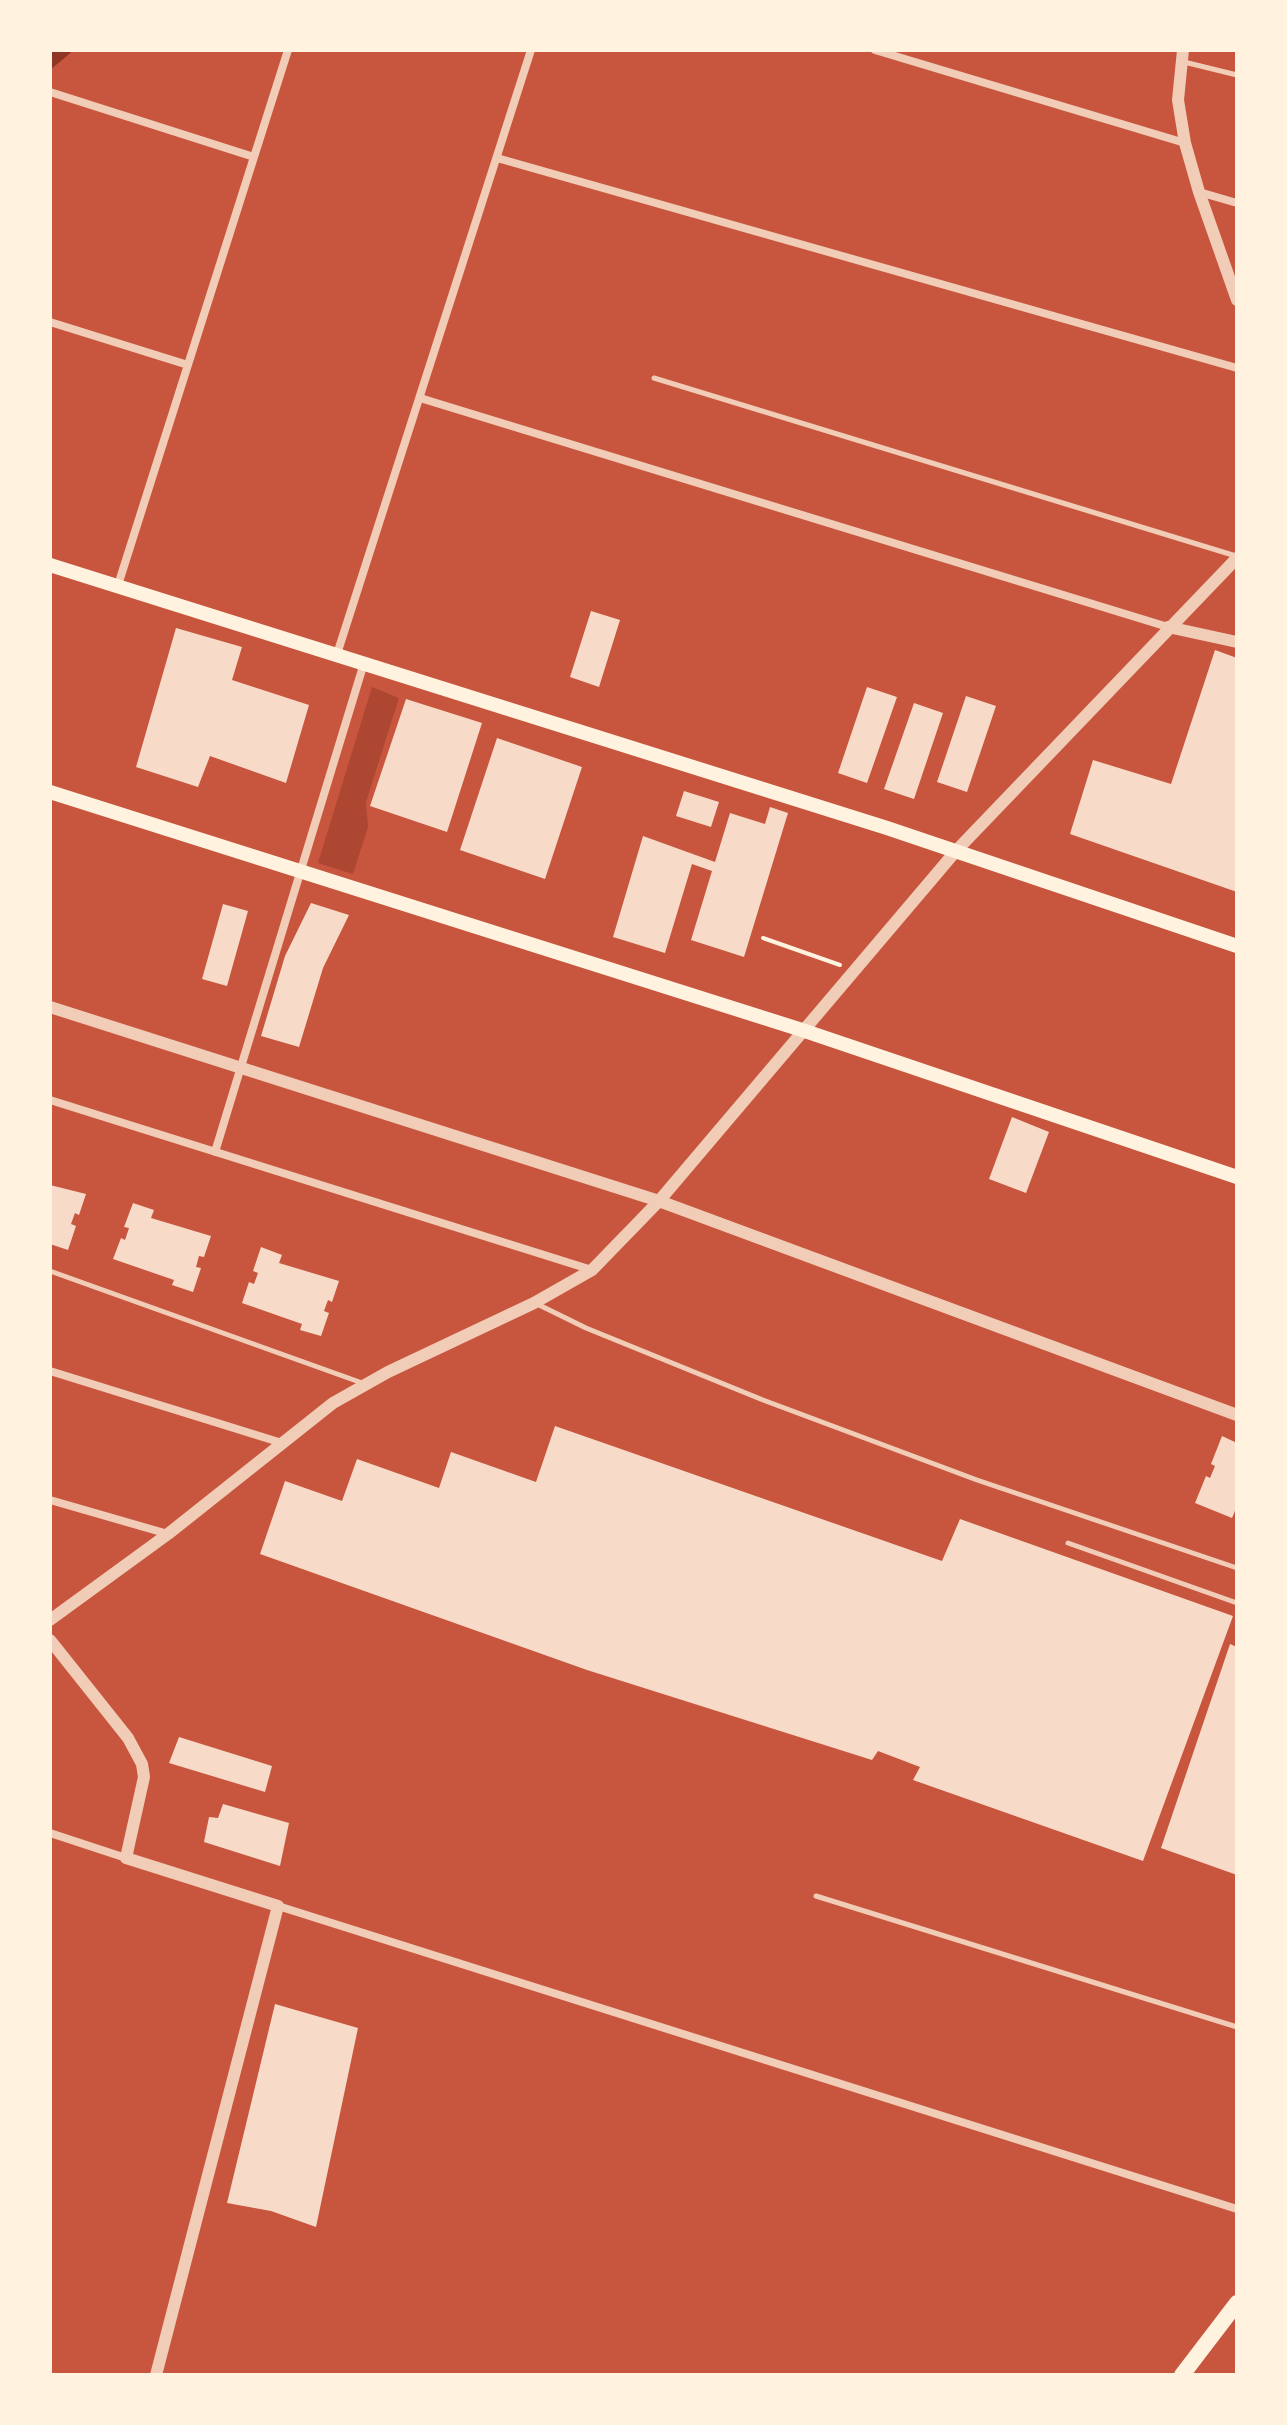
<!DOCTYPE html>
<html>
<head>
<meta charset="utf-8">
<style>
	body { margin:0 }
	#map { position:relative; width:1287px; height:2425px; overflow:hidden; background:#c8553d; font-family:Quicksand,sans-serif }
	canvas { display:block }
	.frame { position:absolute; inset:0; border:52px solid #fff3e0; pointer-events:none }
</style>
</head>
<body>
<div id="map">
<canvas width="1287" height="2425"></canvas>
<div class="frame"></div>
</div>
<script>
const context = document.querySelector('canvas').getContext('2d');
context.lineJoin = 'round';
function paint(path, color) { context.fillStyle = color; context.fill(path, 'evenodd'); }
const poly = rows => new Path2D(rows.map(r => 'M' + r).join(''));
function strokePath(path, color, width, dash) { context.strokeStyle = color; context.lineWidth = width; context.lineCap = dash ? 'butt' : 'round'; context.setLineDash(dash || []); context.stroke(path); }
const green = poly([
	[372,687,399,698,366,802,368,827,353,874,318,863]
]);
const water = poly([
	[50,50,74,50,50,70]
]);
const building = poly([
	[591,611,620,620,599,687,570,677],
	[176,628,242,647,232,680,309,705,286,783,210,756,198,787,136,767],
	[1215,650,1237,658,1237,892,1070,834,1093,760,1171,784],
	[867,687,897,697,867,783,838,773],
	[966,696,996,706,967,792,937,782],
	[406,699,482,723,447,832,370,806],
	[914,703,943,713,914,799,884,789],
	[497,738,582,767,545,879,460,850],
	[684,791,719,802,711,827,676,816],
	[770,807,788,813,744,957,691,940,712,871,692,864,665,953,613,937,643,836,715,862,730,813,765,824],
	[311,903,349,915,323,968,299,1047,261,1036,285,956],
	[223,904,248,911,227,986,202,979],
	[1012,1117,1049,1132,1026,1193,989,1179],
	[50,1185,86,1194,79,1215,75,1213,71,1224,76,1226,68,1250,50,1244],
	[133,1203,154,1210,151,1218,211,1236,204,1257,199,1256,196,1267,201,1268,193,1292,172,1285,174,1280,113,1259,121,1238,125,1240,129,1228,124,1227],
	[261,1247,282,1255,279,1263,339,1281,332,1302,328,1300,324,1311,329,1313,321,1336,300,1330,302,1324,242,1303,249,1282,254,1284,258,1273,253,1271],
	[555,1426,942,1561,960,1519,1233,1616,1143,1861,913,1780,920,1767,878,1751,872,1760,587,1670,260,1554,285,1481,342,1501,357,1459,439,1488,451,1452,536,1482],
	[1222,1436,1237,1443,1237,1506,1232,1518,1195,1503,1206,1476,1210,1478,1215,1466,1211,1464],
	[1230,1644,1237,1647,1237,1875,1161,1848],
	[179,1737,272,1766,265,1792,169,1763],
	[223,1804,289,1823,280,1866,204,1842,209,1817,218,1818],
	[275,2004,358,2028,316,2227,271,2211,227,2203]
]);
const path = poly([
	[763,938,840,965]
]);
const service = poly([
	[1184,62,1237,75],
	[654,378,1236,556],
	[50,1271,365,1384],
	[535,1303,586,1328,763,1400,977,1480,1237,1568],
	[1068,1543,1237,1603],
	[816,1896,1237,2027]
]);
const minor = poly([
	[875,50,1185,143],
	[50,92,254,157],
	[497,158,1237,368],
	[1199,192,1237,203],
	[50,322,188,365],
	[420,398,1168,627],
	[118,585,288,50],
	[337,654,531,50],
	[50,1100,592,1270],
	[215,1152,364,663],
	[50,1371,282,1443],
	[50,1500,168,1534],
	[50,1833,126,1858],
	[278,1906,1237,2209]
]);
const tertiary = poly([
	[1183,50,1178,100,1185,143,1199,192,1237,300],
	[1168,627,1237,642],
	[50,1007,659,1201,1237,1415],
	[50,1620,168,1534,333,1403,388,1372,534,1303,592,1270,659,1201,955,852,1237,558],
	[50,1640,128,1738,142,1764,144,1777,126,1858,278,1906,156,2375]
]);
const secondary = poly([
	[50,565,887,828,1237,946],
	[50,792,802,1030,1237,1177]
]);
const primary = poly([
	[1182,2375,1237,2303]
]);
paint(green, '#ae4732');
paint(water, '#8f3625');
paint(building, '#f7dbc8');
strokePath(path, '#fff3e0', 4);
strokePath(service, '#f1ccb7', 5);
strokePath(minor, '#f1ccb7', 8);
strokePath(tertiary, '#f1ccb7', 12);
strokePath(secondary, '#fff3e0', 14);
strokePath(primary, '#fff3e0', 16);
</script>
</body>
</html>
